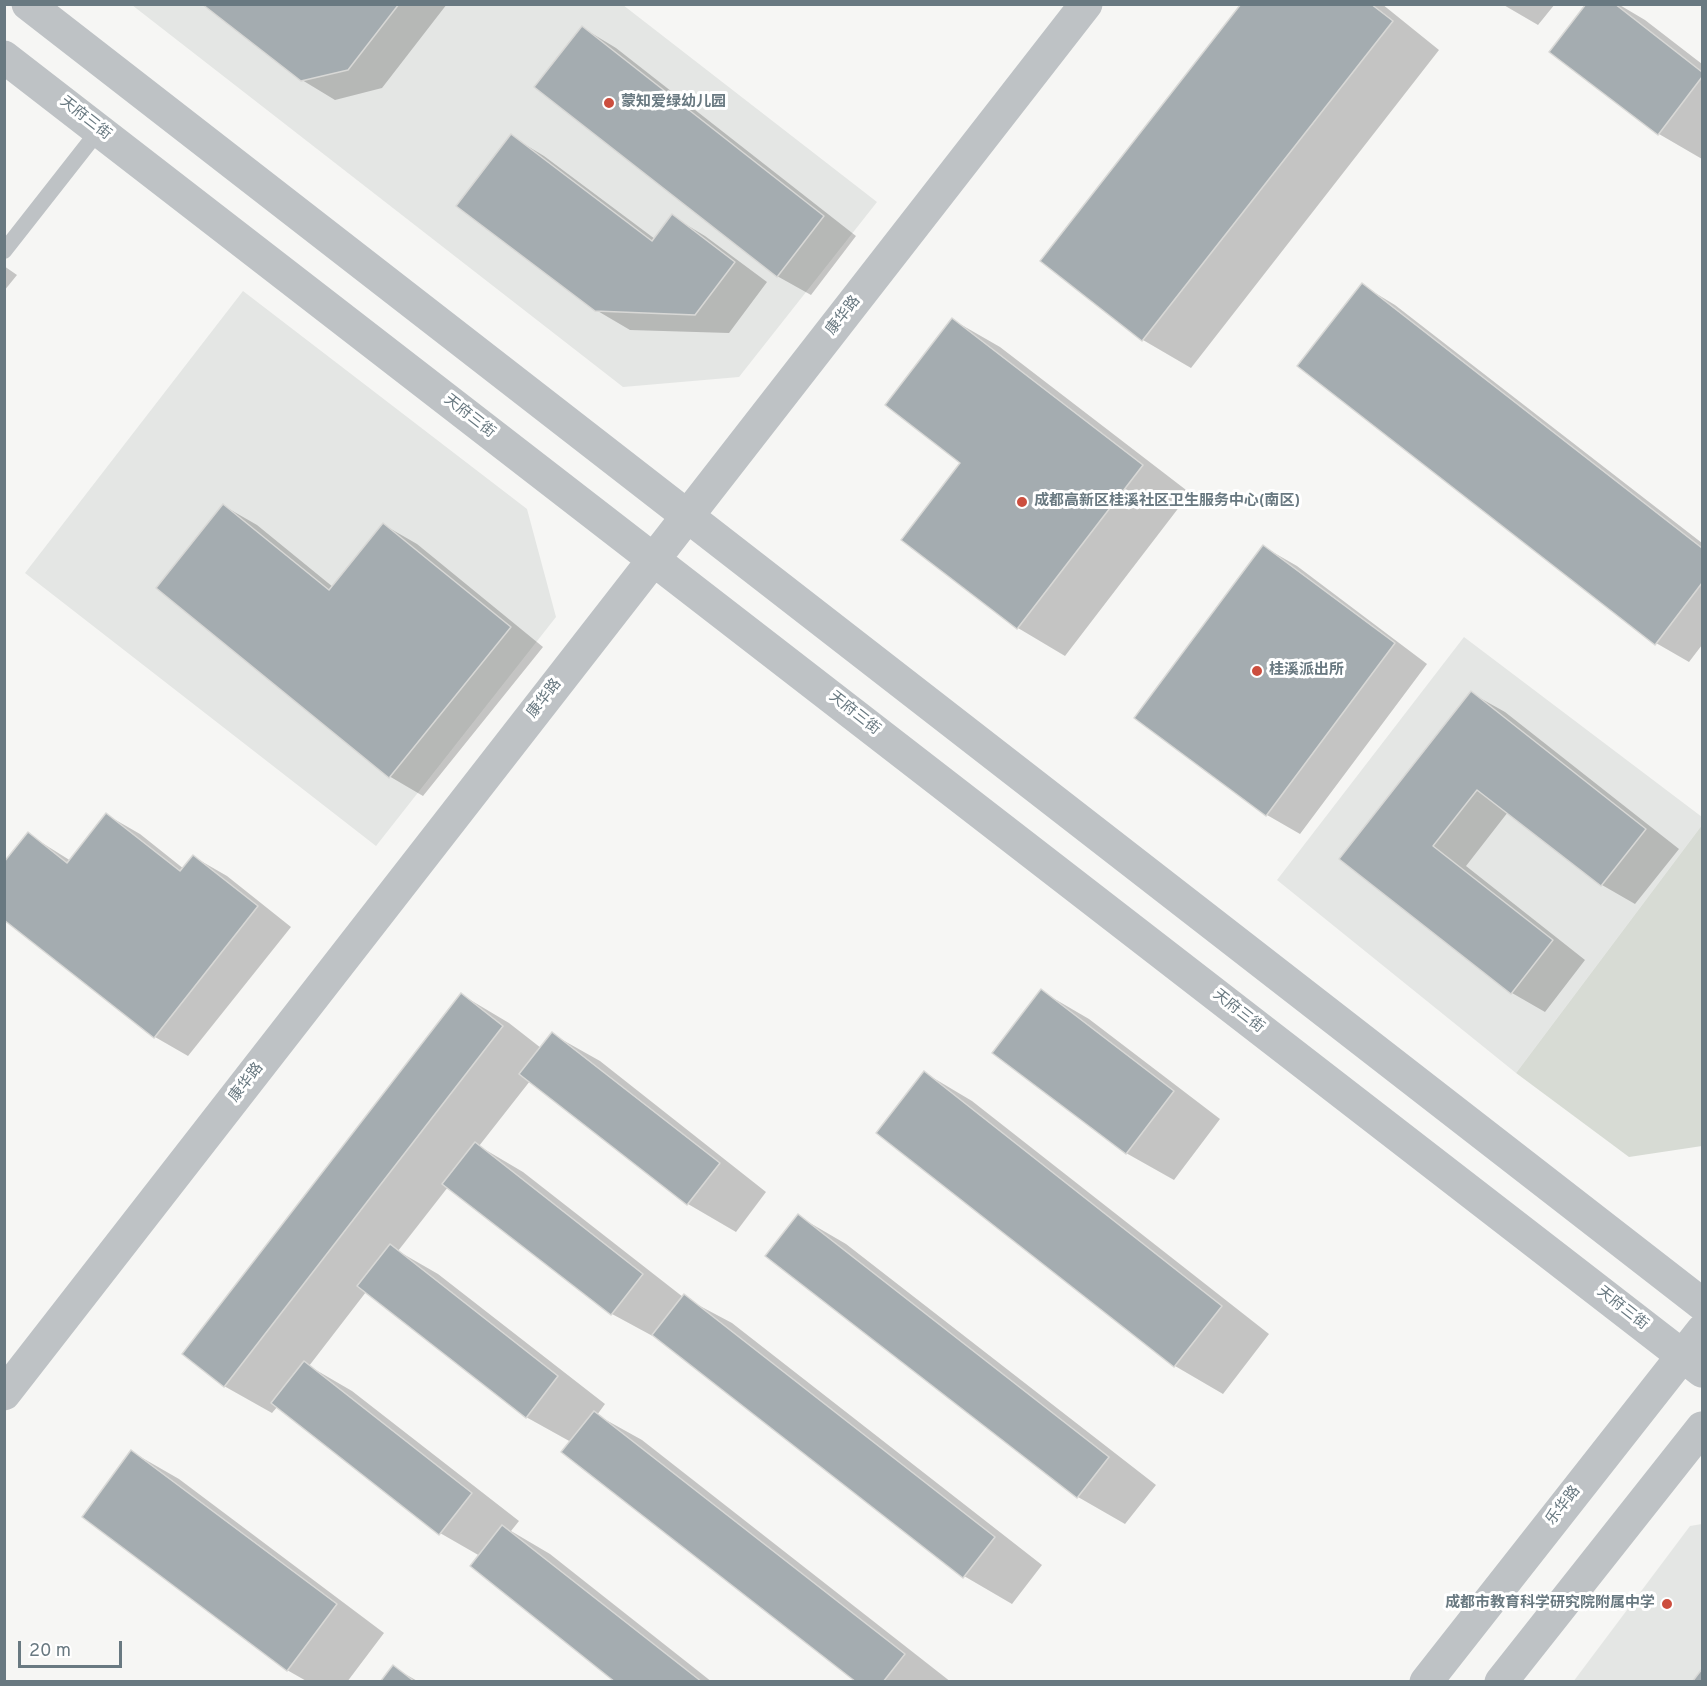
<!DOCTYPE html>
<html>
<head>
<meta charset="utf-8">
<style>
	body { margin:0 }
	#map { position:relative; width:1707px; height:1686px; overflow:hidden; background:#f6f6f4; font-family:Overpass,sans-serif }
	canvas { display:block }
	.frame { position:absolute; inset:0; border:6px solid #697981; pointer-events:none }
	.scale { position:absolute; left:18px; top:1641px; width:104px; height:27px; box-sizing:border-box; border:3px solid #697981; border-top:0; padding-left:8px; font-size:18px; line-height:21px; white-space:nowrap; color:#697981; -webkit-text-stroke:4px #fff; paint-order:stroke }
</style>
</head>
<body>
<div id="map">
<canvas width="1707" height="1686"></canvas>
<div class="frame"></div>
<div class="scale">20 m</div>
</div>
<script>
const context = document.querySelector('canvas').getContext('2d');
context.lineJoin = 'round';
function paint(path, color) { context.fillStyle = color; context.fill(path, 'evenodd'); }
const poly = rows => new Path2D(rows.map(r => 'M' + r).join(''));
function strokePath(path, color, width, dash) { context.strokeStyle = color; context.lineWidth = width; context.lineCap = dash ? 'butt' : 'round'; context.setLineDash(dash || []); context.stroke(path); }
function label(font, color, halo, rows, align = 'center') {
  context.font = font + ' Overpass,"Noto Sans SC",sans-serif'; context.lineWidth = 6; context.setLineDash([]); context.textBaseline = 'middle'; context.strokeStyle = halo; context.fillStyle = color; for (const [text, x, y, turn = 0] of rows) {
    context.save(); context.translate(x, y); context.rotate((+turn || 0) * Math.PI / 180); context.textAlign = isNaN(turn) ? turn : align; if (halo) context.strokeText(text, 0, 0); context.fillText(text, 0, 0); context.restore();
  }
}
const built = poly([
	[132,5,623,5,877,202,739,377,623,387],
	[243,291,527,509,556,617,376,846,25,573],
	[1464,637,1702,817,1702,825,1516,1073,1277,880],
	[1702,1524,1702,1681,1573,1682,1690,1526]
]);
const green = poly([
	[1702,825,1702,1146,1629,1157,1516,1073]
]);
const shadow = poly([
	[205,4,447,4,382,88,335,100,302,80],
	[1242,4,1382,4,1439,50,1191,368,1143,340,1042,261],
	[1502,4,1555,4,1538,25],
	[1588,4,1618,4,1645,20,1702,64,1702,159,1659,134],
	[583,28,616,48,856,236,811,295,777,276],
	[511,136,544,156,655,239,672,216,705,236,767,282,729,333,630,330,596,310],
	[4,266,17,275,4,291],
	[1362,285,1395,305,1702,543,1702,645,1689,662,1656,643],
	[953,320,1000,347,1190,493,1065,656,1018,628,963,462],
	[224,506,257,525,333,587,384,525,417,544,543,647,423,796,389,776],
	[1264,547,1297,566,1427,664,1300,834,1267,815,1136,718],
	[1471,693,1505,712,1679,849,1635,904,1602,885,1508,812,1466,866,1585,960,1545,1012,1512,993,1341,859],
	[107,815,140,834,184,869,194,857,227,876,291,927,188,1056,155,1037,4,918,28,834,71,861],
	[1041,991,1089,1019,1220,1119,1174,1180,1126,1153],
	[462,995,509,1023,541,1048,552,1034,600,1061,766,1192,736,1232,688,1204,530,1081,479,1146,523,1172,683,1297,732,1323,1042,1565,1012,1604,964,1576,660,1340,612,1314,448,1187,398,1251,438,1274,605,1404,597,1415,642,1440,951,1682,858,1682,571,1442,526,1417,366,1292,309,1366,352,1391,519,1521,511,1531,550,1554,712,1682,618,1682,480,1556,440,1533,278,1406,272,1413,224,1386],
	[925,1073,972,1101,1269,1334,1223,1394,1175,1366,878,1133],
	[798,1216,846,1244,1156,1485,1125,1524,1078,1497],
	[132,1452,179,1479,384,1633,347,1682,308,1682,287,1670],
	[393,1667,419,1682,382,1682]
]);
const building = poly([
	[202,4,399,4,348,70,301,81,202,4],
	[1241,4,1371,4,1393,21,1142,341,1040,261,1241,4],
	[1586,4,1615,4,1702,72,1702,77,1658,135,1549,52,1586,4],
	[582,26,824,216,777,277,534,87,582,26],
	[511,134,652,241,672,214,735,262,695,315,595,311,456,206,511,134],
	[1362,283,1702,548,1702,583,1655,645,1297,366,1362,283],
	[952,318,1143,465,1017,629,901,540,960,463,885,405,952,318],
	[223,504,329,590,383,523,511,627,389,778,156,588,223,504],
	[1263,545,1395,643,1266,816,1134,718,1263,545],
	[1471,691,1646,829,1601,886,1477,790,1433,846,1553,940,1511,994,1339,859,1471,691],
	[106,813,180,871,193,855,258,906,154,1038,4,920,4,862,28,832,67,863,106,813],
	[1041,989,1174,1091,1126,1154,992,1053,1041,989],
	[461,993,503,1026,224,1387,182,1354,461,993],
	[552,1032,720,1163,687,1205,519,1074,552,1032],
	[924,1071,1222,1306,1174,1367,876,1133,924,1071],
	[475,1142,643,1274,611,1315,442,1184,475,1142],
	[798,1214,1109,1457,1077,1498,765,1256,798,1214],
	[390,1244,558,1376,526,1418,357,1286,390,1244],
	[684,1294,995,1537,963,1578,652,1335,684,1294],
	[304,1361,472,1493,439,1535,271,1403,304,1361],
	[594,1411,905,1654,883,1682,856,1682,561,1452,594,1411],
	[131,1450,337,1604,287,1671,82,1517,131,1450],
	[502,1525,702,1682,615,1682,470,1566,502,1525],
	[393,1665,415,1682,380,1682,393,1665],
	[1702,1669,1702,1682,1692,1682,1702,1669]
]);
const service = poly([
	[4,251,99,130]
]);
const tertiary = poly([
	[28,4,1702,1304],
	[4,57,1702,1371],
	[4,1394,1086,4],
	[1426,1682,1702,1331],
	[1501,1682,1702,1428]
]);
const markers = [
	[609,103,6,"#cc4e3e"],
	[1022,502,6,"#cc4e3e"],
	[1257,671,6,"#cc4e3e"],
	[1667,1604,6,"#cc4e3e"]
];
const poiNames = [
	["蒙知爱绿幼儿园",621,103],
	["成都高新区桂溪社区卫生服务中心(南区)",1034,502],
	["桂溪派出所",1269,671],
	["成都市教育科学研究院附属中学",1655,1604,"right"]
];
const streetNames = [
	["天府三街",85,119,38],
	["康华路",844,316,-52],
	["天府三街",469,417,38],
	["康华路",545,699,-52],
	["天府三街",854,714,38],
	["天府三街",1238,1012,38],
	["康华路",247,1083,-52],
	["天府三街",1622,1309,38],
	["乐华路",1564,1506,-52]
];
paint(built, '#e4e6e4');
paint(green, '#d7dbd4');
paint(shadow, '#0003');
paint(building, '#a4acb0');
strokePath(building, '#d8d8d6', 1.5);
strokePath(service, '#bec2c5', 16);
strokePath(tertiary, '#bec2c5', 33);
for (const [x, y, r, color] of markers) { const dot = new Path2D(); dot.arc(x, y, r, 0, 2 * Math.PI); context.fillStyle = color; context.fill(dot); strokePath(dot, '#fff', 2); }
label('bold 15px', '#697981', '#fff', poiNames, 'left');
label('15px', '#697981', '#fff', streetNames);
</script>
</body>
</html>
